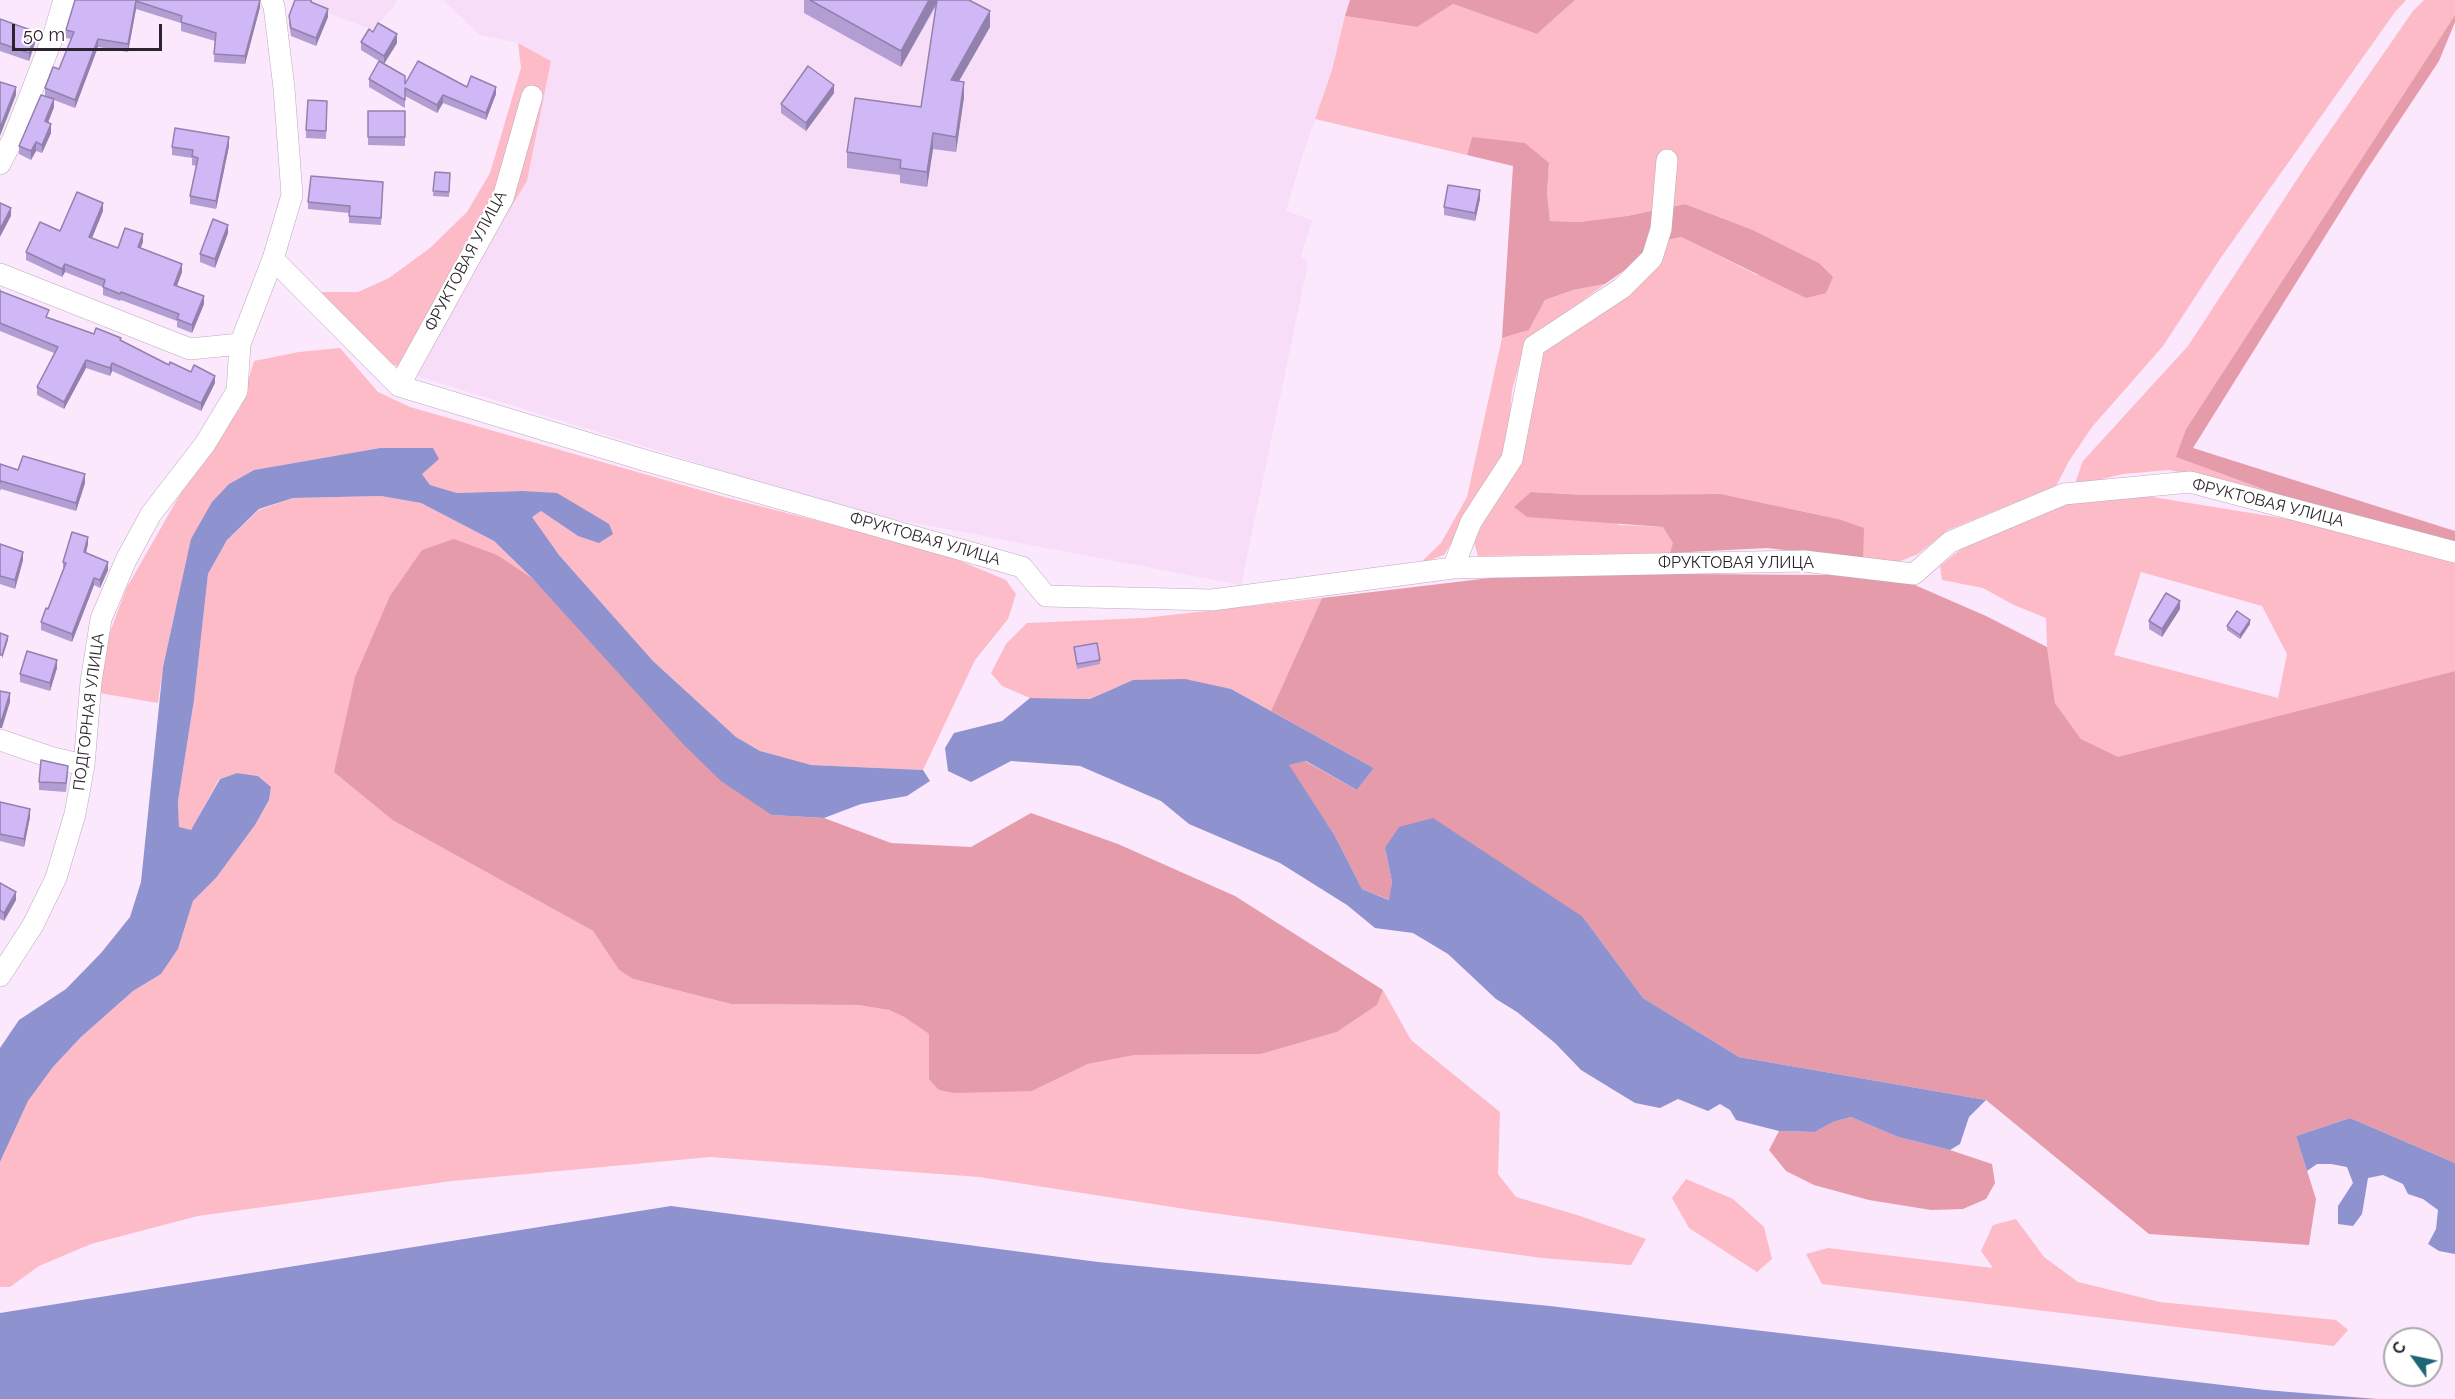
<!DOCTYPE html>
<html>
<head>
<meta charset="utf-8">
<style>
	body { margin:0 }
	#map { position:relative; width:2455px; height:1399px; overflow:hidden; background:#fbe8fd; font-family:Raleway,sans-serif }
	canvas { display:block }
	.north { position:absolute; left:2383px; top:1327px; width:60px; height:60px; box-sizing:border-box; background:#fff; border:2px solid #aaa7ab; border-radius:50%; rotate:303deg; font-size:16px; font-weight:700; line-height:24px; text-align:center; color:#2b242c }
	.north::after { content:''; display:block; margin:auto; width:21px; height:27px; background:#1f6575; clip-path:polygon(50% 0,100% 100%,50% 72%,0 100%) }
	.scale { position:absolute; left:12px; top:24px; width:150px; height:27px; box-sizing:border-box; border:3px solid #2b242c; border-top:0; padding-left:8px; font-size:18px; line-height:21px; white-space:nowrap; color:#2b242c; -webkit-text-stroke:4px #fff; paint-order:stroke }
</style>
</head>
<body>
<div id="map">
<canvas width="2455" height="1399"></canvas>
<div class="north">С</div>
<div class="scale">50 m</div>
</div>
<script>
const context = document.querySelector('canvas').getContext('2d');
context.lineJoin = 'round';
function paint(path, color) { context.fillStyle = color; context.fill(path, 'evenodd'); }
const poly = rows => new Path2D(rows.map(r => 'M' + r).join(''));
function strokePath(path, color, width, dash) { context.strokeStyle = color; context.lineWidth = width; context.lineCap = dash ? 'butt' : 'round'; context.setLineDash(dash || []); context.stroke(path); }
function label(font, color, halo, rows, align = 'center') {
  context.font = font + ' Raleway,sans-serif'; context.lineWidth = 4.5; context.setLineDash([]); context.textBaseline = 'middle'; context.strokeStyle = halo; context.fillStyle = color; for (const [text, x, y, turn = 0] of rows) {
    context.save(); context.translate(x, y); context.rotate((+turn || 0) * Math.PI / 180); context.textAlign = isNaN(turn) ? turn : align; if (halo) context.strokeText(text, 0, 0); context.fillText(text, 0, 0); context.restore();
  }
}
const built = poly([
	[293,0,397,0,394,6,373,30],
	[443,0,1350,0,1332,70,1300,163,1286,211,1312,220,1301,256,1308,263,1241,585,852,511,414,375,423,352,527,181,551,61,518,43,480,35]
]);
const green = poly([
	[1575,0,2406,0,2395,12,2222,256,2163,346,2092,427,2069,461,2056,486,1948,530,1918,554,1898,562,1863,559,1838,519,1721,494,1584,495,1531,492,1620,525,1663,527,1674,543,1670,553,1478,556,1474,542,1491,506,1543,350,1667,240,1681,237,1757,275,1819,263,1753,230,1685,204,1627,216,1579,222,1550,221,1547,193,1549,163,1472,137,1467,155,1315,119,1332,70,1345,16,1417,27,1453,4,1537,34],
	[2424,0,2455,0,2455,15,2186,429,2177,457,2271,492,2169,470,2123,474,2074,486,2083,461,2188,346,2311,158,2413,11],
	[518,43,551,61,527,181,423,352,414,375,383,359,335,314,321,292,358,292,389,278,430,248,467,212,490,173,521,68],
	[1605,284,1551,324,1524,347,1512,390,1507,454,1444,555,1419,564,1441,543,1467,497,1502,338,1529,330,1545,300,1573,290],
	[340,348,378,392,410,407,728,498,939,552,1006,580,1016,594,1008,619,975,660,923,770,811,765,785,759,760,751,736,737,653,661,559,555,531,517,541,511,578,536,522,491,457,493,430,485,422,474,433,448,380,448,254,470,229,484,175,612,163,667,158,703,99,693,105,646,126,589,186,484,240,408,254,361,299,352],
	[2134,494,2294,520,2455,562,2455,671,2118,758,2081,739,2055,703,2047,647,2046,618,2014,605,1983,588,1942,580,1940,566,1971,541,2063,503],
	[2141,572,2262,606,2287,654,2278,698,2114,655],
	[381,496,421,503,494,541,532,578,496,555,394,821,593,931,619,970,633,979,731,1004,858,1005,889,1010,904,1017,929,1034,929,1079,1032,1091,1088,1064,1135,1055,1261,1054,1337,1032,1377,1005,1383,990,1411,1040,1500,1112,1498,1174,1516,1197,1577,1215,1646,1239,1631,1265,1542,1258,1198,1211,979,1177,710,1157,452,1181,198,1216,91,1244,39,1266,10,1287,0,1287,0,1162,28,1101,53,1067,80,1038,133,991,161,974,178,949,193,901,216,878,255,825,269,800,271,787,258,776,237,773,219,779,191,831,179,827,178,801,194,700,208,574,227,540,259,510,293,498],
	[1322,598,1271,711,1231,689,1133,680,1090,699,1030,698,1002,686,991,673,1006,644,1027,623,1144,618],
	[1686,1179,1733,1199,1764,1227,1772,1259,1757,1272,1689,1228,1672,1198],
	[2016,1219,2044,1257,2078,1282,2160,1302,2336,1320,2348,1330,2334,1346,1822,1284,1806,1254,1828,1248,1993,1268,1981,1251,1993,1225]
]);
const forest = poly([
	[1350,0,1575,0,1537,34,1453,4,1417,27,1345,16],
	[2455,15,2455,22,2439,61,2364,174,2193,448,2455,531,2455,545,2271,492,2176,457,2186,429],
	[1472,137,1525,143,1549,163,1547,193,1550,221,1579,222,1627,216,1685,204,1753,230,1819,263,1833,277,1826,293,1806,298,1681,237,1667,240,1605,284,1573,290,1545,300,1529,330,1502,338,1513,166,1467,155],
	[1531,492,1584,495,1721,494,1838,519,1864,528,1863,559,1767,548,1670,553,1673,543,1663,527,1527,517,1514,507],
	[454,539,497,555,532,578,600,651,772,815,824,818,891,843,971,847,1031,813,1118,844,1235,896,1383,990,1377,1005,1337,1032,1261,1054,1135,1055,1088,1064,1032,1091,955,1093,939,1090,929,1079,929,1034,904,1017,889,1010,858,1005,731,1004,633,979,619,970,593,931,394,821,334,772,355,677,390,596,422,550],
	[1532,573,1831,575,1908,582,1986,616,2047,647,2055,703,2081,739,2118,757,2455,671,2455,1163,2350,1118,2296,1136,2316,1199,2309,1245,2149,1234,1986,1100,1739,1057,1643,998,1583,917,1385,848,1392,882,1390,900,1362,889,1335,836,1288,765,1305,761,1357,790,1374,768,1271,711,1322,598],
	[1851,1117,1898,1137,1950,1150,1992,1164,1995,1183,1986,1199,1963,1209,1931,1210,1869,1200,1814,1185,1786,1171,1769,1150,1779,1131,1815,1132,1833,1122]
]);
const water = poly([
	[380,448,433,448,439,459,422,474,430,485,457,493,522,491,557,493,609,524,613,534,599,543,578,536,541,511,532,517,559,555,653,661,736,737,760,751,811,765,923,770,930,781,907,796,861,804,824,818,772,815,721,781,684,745,532,578,494,541,421,503,381,496,293,498,259,509,227,540,208,574,194,700,178,801,179,827,191,830,220,779,237,773,258,776,271,787,269,800,255,825,216,878,193,901,178,949,161,974,133,991,80,1038,53,1067,28,1101,0,1162,0,1048,19,1020,66,989,101,953,130,917,141,882,163,667,191,539,212,502,229,484,254,470],
	[1185,679,1231,689,1374,768,1357,790,1306,761,1289,765,1335,836,1362,889,1389,900,1392,882,1385,848,1399,827,1433,818,1583,917,1643,998,1739,1057,1986,1100,1969,1117,1960,1144,1950,1150,1898,1137,1851,1117,1833,1122,1815,1132,1779,1131,1736,1120,1730,1110,1720,1104,1708,1111,1678,1099,1660,1108,1635,1103,1581,1070,1555,1043,1517,1012,1496,999,1448,954,1413,933,1375,928,1347,905,1280,863,1189,824,1161,801,1080,766,1011,761,971,782,948,771,945,748,954,733,1002,721,1030,698,1090,699,1133,680],
	[2350,1118,2455,1163,2455,1254,2439,1251,2428,1244,2436,1229,2438,1210,2423,1199,2408,1194,2403,1184,2383,1175,2368,1178,2362,1214,2353,1226,2338,1224,2338,1206,2353,1183,2347,1167,2331,1164,2317,1164,2307,1171,2296,1136],
	[671,1206,1098,1262,1550,1306,2265,1390,2377,1399,0,1399,0,1313]
]);
const minor = poly([
	[0,164,13,139,54,34,64,0],
	[273,259,399,386,647,461,1022,567,1046,596,1212,600,1453,568,1804,561,1914,574,1950,542,2064,494,2190,482,2455,552],
	[0,274,190,349,240,344],
	[399,386,503,198,532,96],
	[1453,568,1471,522,1512,459,1534,346,1622,288,1652,258,1661,229,1667,160],
	[0,740,53,758,84,765],
	[0,976,33,925,56,878,75,814,84,765,91,682,101,619,126,560,151,514,205,444,237,391,240,344,273,259,292,195,284,88,274,6,271,0]
]);
const wall = poly([
	[75,0,260,0,260,7,245,64,214,62,215,41,181,31,181,23,136,9,128,52,98,47,75,108,54,100,54,107,48,123,51,133,42,153,36,151,31,160,19,154,19,146,45,96,45,88,59,69,71,39,66,38,66,30],
	[312,0,312,2,328,17,316,46,291,36,289,24,289,16],
	[804,0,969,0,990,27,959,81,964,97,956,152,933,149,927,187,900,183,900,175,847,168,847,152,921,107,937,4,901,67,804,13],
	[0,21,36,40,29,61,0,51],
	[361,42,397,43,384,64,405,84,467,87,496,94,486,120,443,103,437,113,405,96,405,108,369,87,369,79,379,61,361,50],
	[834,93,806,131,781,113,781,104],
	[327,109,326,139,306,138,306,130],
	[368,111,405,111,405,146,368,145],
	[229,146,216,209,190,204,190,196,197,166,192,165,192,158,172,155,172,147],
	[435,172,450,173,449,197,433,196],
	[383,189,381,225,349,223,349,213,308,209,308,202],
	[1480,199,1475,221,1444,215,1444,207],
	[103,211,92,238,118,248,143,242,140,248,182,272,177,286,204,304,192,333,177,327,177,321,121,300,120,301,103,295,103,287,65,272,62,277,26,260,26,252,60,231],
	[228,233,215,268,200,262,200,254],
	[0,288,1,291,49,318,94,334,121,341,169,365,215,383,201,411,112,371,110,376,86,368,64,409,37,395,37,387,54,353,0,331],
	[0,464,18,470,85,483,76,511,1,489,0,491],
	[0,544,23,560,15,589,0,584],
	[88,544,86,553,108,570,100,588,94,585,72,642,41,630,41,622,48,609,63,569,63,562],
	[2180,609,2162,637,2149,629,2149,621],
	[2250,624,2240,639,2227,630,2227,626],
	[1074,647,1100,660,1100,664,1077,669],
	[57,668,50,691,20,682,20,674],
	[68,774,66,792,39,790,39,782],
	[0,802,30,817,24,847,0,841],
	[0,883,16,900,4,921,0,919]
]);
const shadedWall = poly([
	[260,0,260,7,245,64,245,56],
	[929,0,938,0,901,67,901,51],
	[136,1,136,9,128,52,128,44],
	[328,9,328,17,316,46,316,38],
	[990,11,990,27,951,95,951,80],
	[36,32,36,40,29,61,29,53],
	[397,34,397,43,384,64,384,56],
	[98,39,98,47,75,108,75,100],
	[964,82,964,97,956,152,956,137],
	[834,85,834,93,806,131,806,123],
	[16,87,16,95,0,136,0,128],
	[496,87,496,94,486,120,486,113],
	[443,95,443,103,437,113,437,105],
	[54,99,54,107,45,130,45,121],
	[51,124,51,133,42,153,42,145],
	[933,133,933,149,927,187,927,172],
	[229,137,229,146,216,209,216,201],
	[36,142,36,151,31,160,31,151],
	[1480,190,1480,199,1475,221,1475,213],
	[103,203,103,211,89,245,89,237],
	[11,208,11,216,0,237,0,229],
	[228,225,228,233,215,268,215,259],
	[143,234,143,242,138,255,138,247],
	[65,264,65,272,62,277,62,269],
	[182,264,182,272,174,293,174,285],
	[204,296,204,304,192,333,192,325],
	[86,360,86,368,64,409,64,402],
	[112,363,112,371,110,376,110,368],
	[215,376,215,383,201,411,201,403],
	[85,474,85,483,76,511,76,503],
	[88,537,88,544,84,560,84,552],
	[23,552,23,560,15,589,15,580],
	[108,562,108,570,100,588,100,580],
	[94,578,94,585,72,642,72,634],
	[2180,601,2180,609,2162,637,2162,629],
	[2250,620,2250,624,2240,639,2240,635],
	[8,636,8,640,2,659,2,655],
	[57,660,57,668,50,691,50,683],
	[10,693,10,702,2,728,0,728,0,720],
	[30,809,30,817,24,847,24,839],
	[16,892,16,900,4,921,4,913]
]);
const building = poly([
	[75,0,260,0,245,56,214,54,216,33,181,22,182,16,136,1,128,44,98,39,75,100,45,88,53,67,59,69,74,32,66,30,75,0],
	[295,0,311,0,311,2,328,9,316,38,291,28,289,16,295,0],
	[810,0,929,0,901,51,810,0],
	[937,0,969,0,990,11,951,80,964,82,956,137,933,133,927,172,900,168,901,160,847,152,855,98,921,107,937,0],
	[0,19,36,32,29,53,0,43,0,19],
	[378,23,397,34,384,56,361,42,369,29,373,32,378,23],
	[379,61,405,76,405,84,418,61,467,87,471,76,496,87,486,113,443,95,437,105,405,88,405,100,369,79,379,61],
	[808,66,834,85,806,123,781,104,808,66],
	[0,82,16,87,0,128,0,82],
	[41,95,54,99,45,121,51,124,42,145,36,142,31,151,19,146,41,95],
	[308,100,327,101,326,131,306,130,308,100],
	[368,111,405,111,405,137,368,137,368,111],
	[175,128,229,137,216,201,190,196,198,158,192,156,193,150,172,147,175,128],
	[435,172,450,173,449,192,433,191,435,172],
	[311,176,383,182,381,218,349,216,350,206,308,202,311,176],
	[1448,185,1480,190,1475,213,1444,207,1448,185],
	[77,192,103,203,89,237,118,248,125,228,143,234,138,247,182,264,174,285,204,296,192,325,177,319,179,314,121,292,120,294,103,287,105,280,65,264,62,269,26,252,40,222,60,231,77,192],
	[0,203,11,208,0,229,0,203],
	[213,219,228,225,215,259,200,254,213,219],
	[0,291,49,310,46,317,94,334,96,328,121,338,120,340,169,365,170,362,191,372,194,365,215,376,201,403,112,363,110,368,86,360,64,402,37,387,58,347,0,323,0,291],
	[23,456,85,474,76,503,1,481,0,483,0,464,18,470,23,456],
	[72,532,88,537,84,552,108,562,100,580,94,578,72,634,41,622,46,608,48,609,66,563,63,562,72,532],
	[0,544,23,552,15,580,0,576,0,544],
	[2166,593,2180,601,2162,629,2149,621,2166,593],
	[2237,611,2250,620,2240,635,2227,626,2237,611],
	[0,633,8,636,2,655,0,655,0,633],
	[1097,643,1100,660,1077,664,1074,647,1097,643],
	[27,651,57,660,50,683,20,674,27,651],
	[0,691,10,693,2,719,0,720,0,691],
	[41,760,68,766,66,783,39,782,41,760],
	[0,802,30,809,24,839,0,834,0,802],
	[0,883,16,892,4,913,0,910,0,883]
]);
const streetNames = [
	["ФРУКТОВАЯ УЛИЦА",466,261,-62],
	["ФРУКТОВАЯ УЛИЦА",2268,503,14],
	["ФРУКТОВАЯ УЛИЦА",925,539,16],
	["ФРУКТОВАЯ УЛИЦА",1736,563],
	["ПОДГОРНАЯ УЛИЦА",89,712,-83]
];
paint(built, '#f7ddf8');
paint(green, '#fcbbc7');
paint(forest, '#e59baa');
paint(water, '#8e92cf');
strokePath(minor, '#bca9bd', 22);
strokePath(minor, '#fff', 21);
paint(wall, '#b39ed4');
paint(shadedWall, '#9281ac');
paint(building, '#d0b8f6');
strokePath(building, '#9281ac', 1.5);
label('16px', '#2b242c', '#fff', streetNames);
</script>
</body>
</html>
